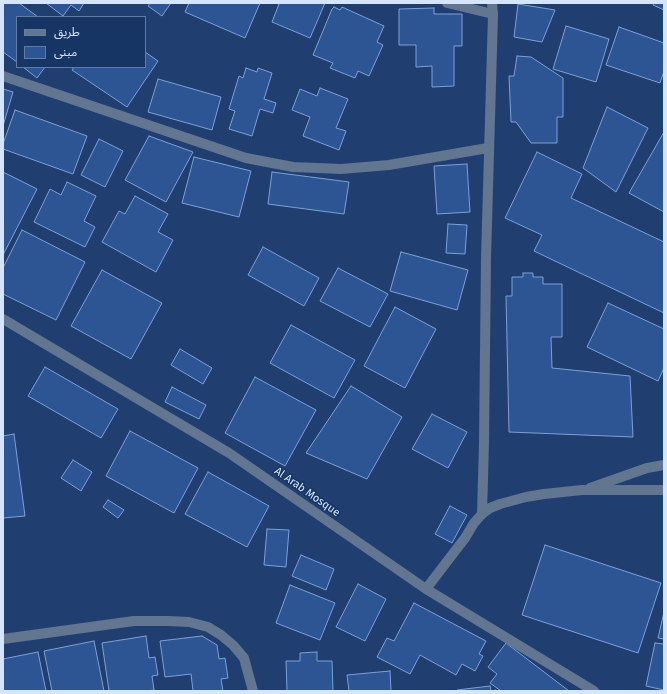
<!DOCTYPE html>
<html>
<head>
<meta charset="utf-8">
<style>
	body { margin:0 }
	#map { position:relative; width:667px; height:694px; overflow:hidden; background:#203f70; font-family:"Fira Sans","Noto Sans Arabic",sans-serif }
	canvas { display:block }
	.frame { position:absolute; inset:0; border:4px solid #d5e5fd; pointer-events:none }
	.legend { position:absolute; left:16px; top:16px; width:130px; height:52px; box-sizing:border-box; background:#163564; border:1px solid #627ba1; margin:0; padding:5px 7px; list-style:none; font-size:12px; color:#d5e5fd }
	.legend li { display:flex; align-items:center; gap:8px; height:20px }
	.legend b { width:20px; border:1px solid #627ba1 }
</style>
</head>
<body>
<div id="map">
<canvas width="667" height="694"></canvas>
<div class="frame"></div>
<ul class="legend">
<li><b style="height:5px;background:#627591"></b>طريق</li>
<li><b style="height:11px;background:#2e5593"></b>مبنى</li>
</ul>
</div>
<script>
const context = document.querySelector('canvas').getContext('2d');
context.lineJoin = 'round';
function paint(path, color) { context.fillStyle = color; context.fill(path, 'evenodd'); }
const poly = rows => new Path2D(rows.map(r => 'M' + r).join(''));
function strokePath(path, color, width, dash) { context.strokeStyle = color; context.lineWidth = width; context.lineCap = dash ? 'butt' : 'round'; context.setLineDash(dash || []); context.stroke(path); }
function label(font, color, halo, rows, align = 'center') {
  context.font = font + ' "Fira Sans",sans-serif'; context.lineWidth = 3; context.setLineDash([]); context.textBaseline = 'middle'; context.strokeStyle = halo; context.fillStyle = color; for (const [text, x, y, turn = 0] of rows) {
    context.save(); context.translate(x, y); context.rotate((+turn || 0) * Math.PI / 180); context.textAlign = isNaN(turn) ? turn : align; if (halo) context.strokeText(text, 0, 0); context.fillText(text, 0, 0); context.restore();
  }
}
const building = poly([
	[3,3,19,3,38,17,17,17,17,62,3,52,3,3],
	[46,3,84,3,79,11,71,5,63,16,46,3],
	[150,3,171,3,162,16,148,6,150,3],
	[189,3,260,3,245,38,185,12,189,3],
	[276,3,325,3,310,38,272,22,279,4,276,3],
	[654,3,664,3,664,10,653,5,654,3],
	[518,4,555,10,542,42,514,37,518,4],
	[334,7,340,10,342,7,384,26,377,42,383,45,369,76,358,71,355,78,330,68,333,63,313,55,332,9,334,7],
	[434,8,434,14,462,14,462,46,454,46,454,86,432,87,432,66,416,67,416,45,399,45,399,9,434,8],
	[566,26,609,39,596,82,553,69,566,26],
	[619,27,664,43,664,71,660,83,606,65,619,27],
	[145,52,158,61,127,107,72,70,74,67,145,67,145,52],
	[517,56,531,57,563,78,563,117,557,117,557,143,531,143,516,122,511,122,509,76,514,76,517,56],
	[23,67,45,67,37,78,23,67],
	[246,68,257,72,258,68,272,73,264,99,276,103,273,113,260,109,252,136,229,129,235,111,229,109,239,76,243,78,246,68],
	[158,79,221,97,212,130,148,112,158,79],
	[320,88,348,99,336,128,346,131,339,150,303,136,310,117,292,110,300,89,317,96,320,88],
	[3,89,13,92,3,126,3,89],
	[607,107,648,128,616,192,583,168,607,107],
	[15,110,87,136,73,174,3,149,3,144,15,110],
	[664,132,664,212,629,193,664,132],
	[149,136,193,152,166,202,125,180,149,136],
	[99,139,123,151,105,187,81,175,99,139],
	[537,152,582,174,571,198,664,242,664,313,534,251,542,235,505,218,537,152],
	[194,157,251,171,239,217,182,203,194,157],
	[467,164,470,212,437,214,434,166,467,164],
	[3,172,37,189,3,255,3,172],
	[272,172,349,182,344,214,268,204,272,172],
	[67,182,96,196,84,221,95,227,85,247,34,222,50,189,61,195,67,182],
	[135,196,168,214,158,232,173,240,156,272,102,242,119,211,125,214,135,196],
	[448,224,467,225,465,254,446,253,448,224],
	[22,230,85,262,56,320,3,294,3,268,22,230],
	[263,247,319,278,304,306,248,275,263,247],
	[401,252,468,270,457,310,390,291,401,252],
	[338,268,388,294,370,327,320,301,338,268],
	[102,270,162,303,131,359,71,326,102,270],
	[523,273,533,273,533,277,543,277,543,284,562,284,562,337,551,337,552,368,630,376,633,437,509,432,506,296,512,296,512,277,523,277,523,273],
	[608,303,664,329,664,368,658,381,587,347,608,303],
	[395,307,436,329,405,388,364,366,395,307],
	[291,325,355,360,334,398,270,363,291,325],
	[180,349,212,368,203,384,171,365,180,349],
	[45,367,118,409,101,438,28,396,45,367],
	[255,377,316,410,285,466,225,433,255,377],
	[351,386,402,417,367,479,306,453,351,386],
	[172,387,206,405,199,419,165,402,172,387],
	[432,414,467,432,448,468,412,449,432,414],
	[130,431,198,468,174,513,106,476,130,431],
	[14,434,25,516,3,518,3,436,14,434],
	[73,460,92,472,81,491,61,478,73,460],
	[208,472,269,506,247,547,185,514,208,472],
	[108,500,124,510,118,518,103,507,108,500],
	[450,506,467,515,452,543,435,534,450,506],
	[267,529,289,530,286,567,264,565,267,529],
	[545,545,661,583,638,653,522,615,545,545],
	[301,555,334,569,326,590,292,576,301,555],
	[358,584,386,599,365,641,336,627,358,584],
	[290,585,335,603,320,640,276,623,290,585],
	[414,603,486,641,479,654,483,656,475,671,462,664,456,675,420,655,410,674,377,657,387,638,394,641,414,603],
	[664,612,664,639,658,638,664,612],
	[146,636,149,658,155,657,158,675,152,676,154,690,147,691,109,691,102,643,146,636],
	[202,636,217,645,219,659,225,658,228,678,221,679,223,691,193,691,191,674,165,677,160,641,202,636],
	[94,641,104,691,52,691,44,651,94,641],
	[506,643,569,691,501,691,490,683,497,674,488,667,506,643],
	[655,643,664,644,664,690,646,686,655,643],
	[38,652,46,691,3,691,3,659,38,652],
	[317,652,317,661,332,661,333,691,287,691,286,661,300,661,300,653,317,652],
	[390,671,391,691,349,691,347,675,390,671],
	[490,686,491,691,496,690,496,691,458,691,457,690,490,686]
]);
const minor = poly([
	[447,3,493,14],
	[3,76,246,158,293,167,341,169,389,165,488,148],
	[482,514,484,442,486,258,493,14,492,3],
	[3,639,134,621,168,621,189,622,208,627,221,635,233,645,244,658,253,691]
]);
const tertiary = poly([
	[3,319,229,453,426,589,594,691],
	[590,488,647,468,664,465],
	[426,589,465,538,474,523,482,514,490,508,500,504,526,497,544,494,582,490,664,490]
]);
const streetNames = [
	["Al Arab Mosque",307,492,35]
];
paint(building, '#2e5593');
strokePath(building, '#7da0d8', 1);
strokePath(minor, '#627591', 10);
strokePath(tertiary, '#627591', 10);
label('11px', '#d5e5fd', '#163564', streetNames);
</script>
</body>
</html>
